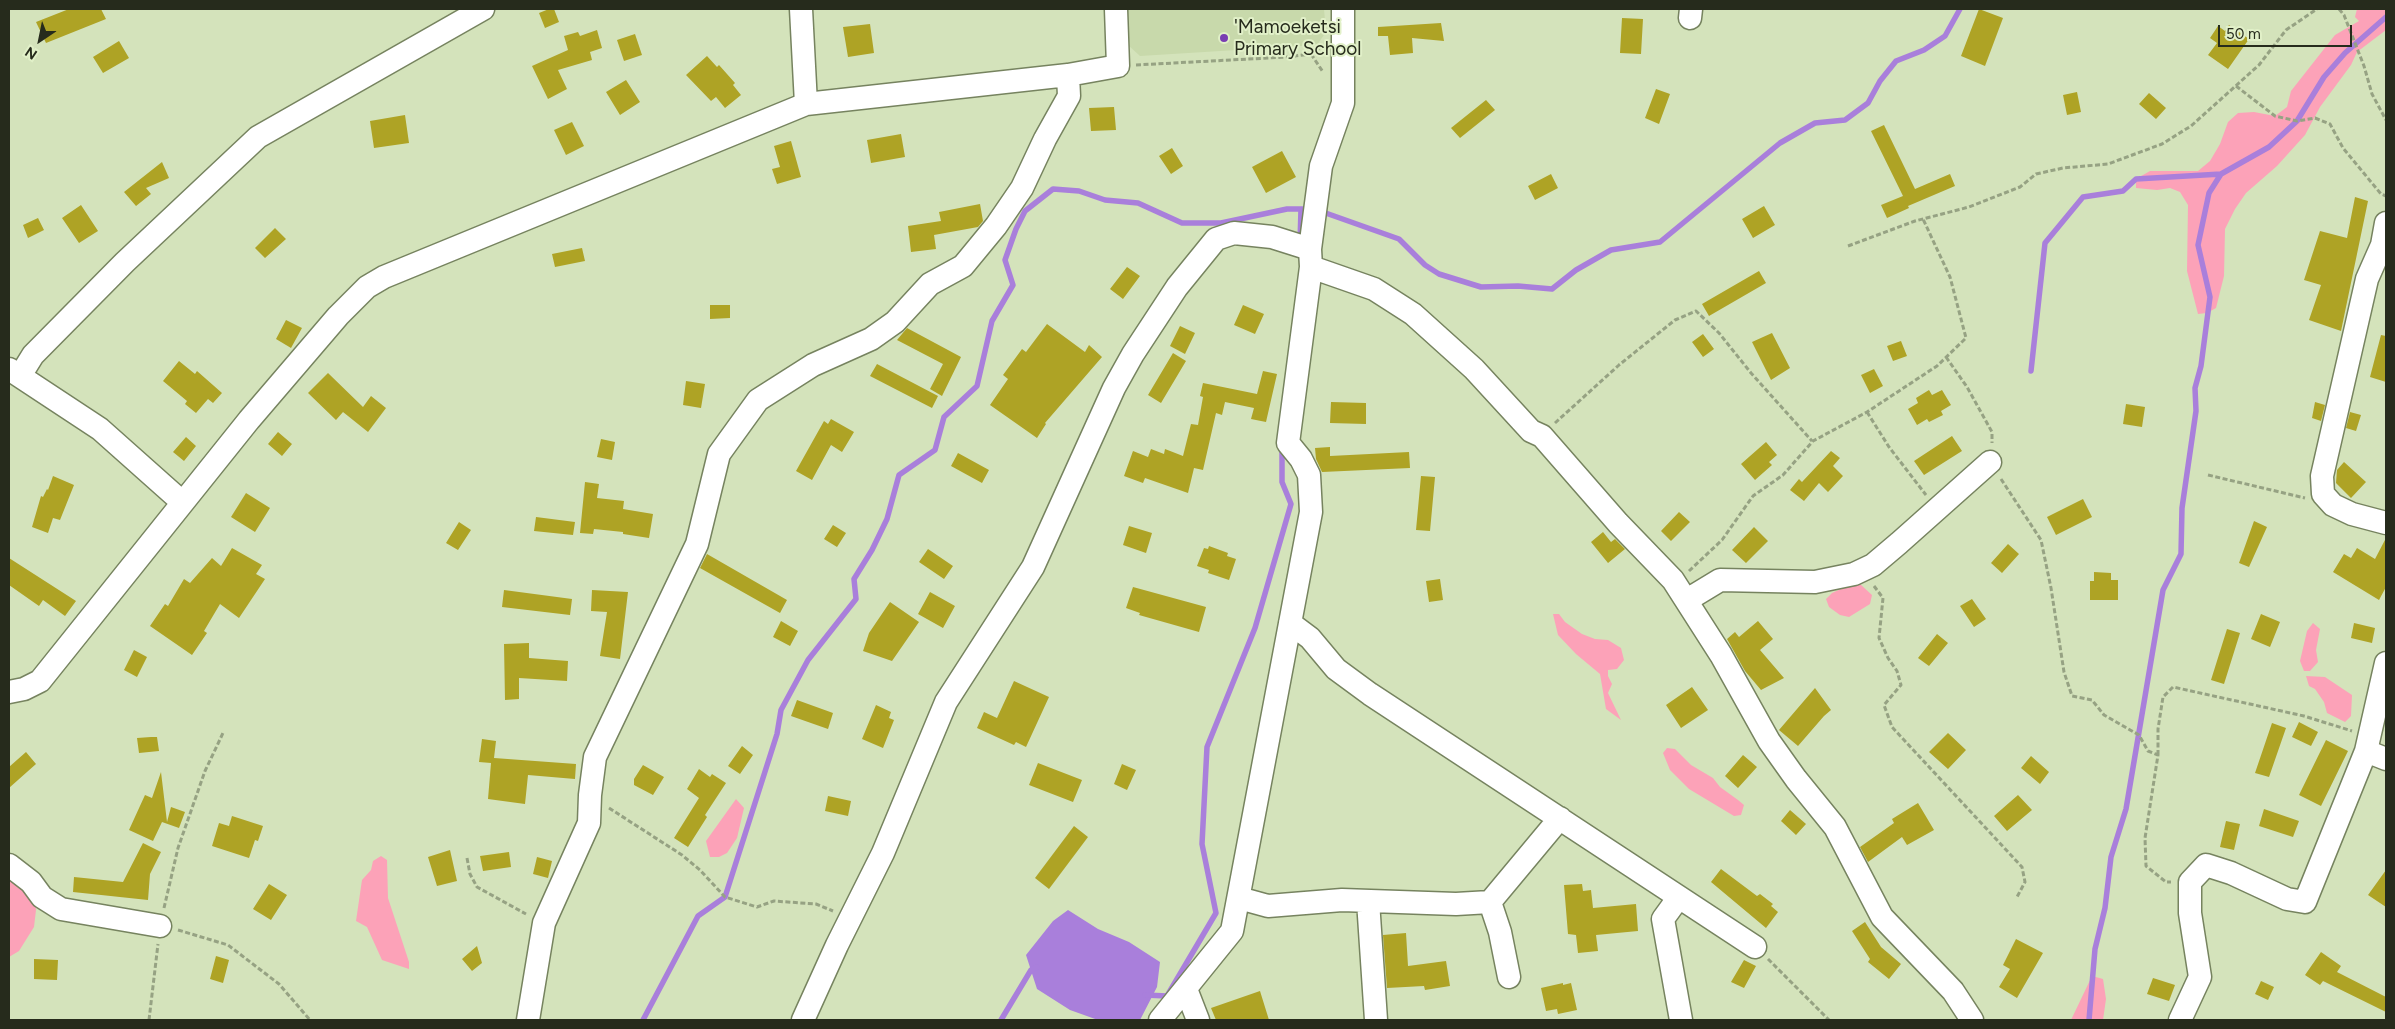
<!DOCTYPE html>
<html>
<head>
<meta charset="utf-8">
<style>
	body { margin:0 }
	#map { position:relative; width:2395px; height:1029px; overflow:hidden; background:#d4e3bb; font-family:Figtree,sans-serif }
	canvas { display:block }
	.frame { position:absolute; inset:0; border:10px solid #262b1c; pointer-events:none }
	.north { position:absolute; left:15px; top:15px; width:50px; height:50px; -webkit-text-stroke:4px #e1f0c8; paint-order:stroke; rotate:214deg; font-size:14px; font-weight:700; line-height:20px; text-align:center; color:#262b1c }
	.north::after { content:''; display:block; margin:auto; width:18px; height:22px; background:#262b1c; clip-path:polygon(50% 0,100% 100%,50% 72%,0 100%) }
	.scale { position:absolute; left:2218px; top:25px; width:134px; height:22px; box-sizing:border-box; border:2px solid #262b1c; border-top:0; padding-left:6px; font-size:15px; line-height:18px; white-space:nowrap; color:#262b1c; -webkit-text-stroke:4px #e1f0c8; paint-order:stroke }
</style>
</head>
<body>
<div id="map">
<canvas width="2395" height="1029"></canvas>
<div class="frame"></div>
<div class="north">N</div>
<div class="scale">50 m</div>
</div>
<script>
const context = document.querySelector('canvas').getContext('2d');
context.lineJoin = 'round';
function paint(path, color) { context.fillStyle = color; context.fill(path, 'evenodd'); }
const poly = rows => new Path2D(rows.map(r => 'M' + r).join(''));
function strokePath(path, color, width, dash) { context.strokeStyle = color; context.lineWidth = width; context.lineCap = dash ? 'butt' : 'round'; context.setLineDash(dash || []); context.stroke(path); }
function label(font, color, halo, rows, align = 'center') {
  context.font = font + ' Figtree,sans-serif'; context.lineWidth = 4; context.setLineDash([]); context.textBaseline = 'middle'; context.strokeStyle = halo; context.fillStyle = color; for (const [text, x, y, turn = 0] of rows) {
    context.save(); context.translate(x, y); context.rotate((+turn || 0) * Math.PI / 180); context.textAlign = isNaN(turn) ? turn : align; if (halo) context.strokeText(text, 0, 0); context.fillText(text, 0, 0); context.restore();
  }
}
const built = poly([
	[1126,9,1324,9,1326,32,1317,45,1140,56,1128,45]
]);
const green = poly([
	[2357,9,2386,9,2386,30,2357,52,2351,65,2320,107,2305,135,2277,166,2246,193,2235,209,2225,229,2224,276,2216,308,2207,313,2198,314,2187,271,2188,205,2180,192,2170,188,2157,190,2136,188,2136,179,2150,171,2198,171,2210,161,2220,144,2228,122,2238,113,2254,112,2275,116,2287,107,2291,91,2335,35,2359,21,2355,17],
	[1860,584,1872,595,1870,604,1849,617,1840,615,1829,607,1826,599,1832,593,1850,585],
	[1553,614,1559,614,1565,622,1582,634,1595,639,1608,640,1621,648,1624,660,1617,669,1608,670,1608,676,1612,684,1608,693,1621,720,1606,709,1600,674,1576,654,1558,635],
	[2313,623,2320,629,2316,650,2318,662,2310,671,2304,671,2300,661,2307,631],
	[2306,676,2325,677,2352,695,2351,716,2345,722,2327,713,2324,702,2315,689,2309,686],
	[1667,748,1675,749,1691,765,1713,778,1720,787,1738,800,1744,805,1741,815,1734,816,1689,789,1670,770,1663,753],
	[736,799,744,808,737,838,727,853,719,857,710,857,706,841],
	[381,856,387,860,388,898,409,962,409,969,382,960,367,927,356,921,362,880,371,870,373,861],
	[10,880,19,881,35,900,36,910,34,927,19,951,9,957],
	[2092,976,2103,979,2106,999,2103,1020,2071,1020]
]);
const water = poly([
	[1068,910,1098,929,1129,942,1160,962,1157,987,1140,1020,1098,1020,1070,1010,1037,989,1026,955,1053,921]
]);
const stream = poly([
	[1320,211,1399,239,1425,265,1439,274,1481,287,1518,286,1552,289,1576,270,1611,250,1660,242,1780,143,1815,123,1845,120,1868,103,1880,81,1896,61,1924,50,1945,36,1960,9],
	[1300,242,1301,209],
	[2031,371,2045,243,2083,197,2123,191,2136,179,2221,174],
	[1145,995,1167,996,1216,913,1202,844,1207,747,1255,628,1291,504,1282,482,1282,447],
	[643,1020,698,916,725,897,777,734,781,710,808,660,856,599,854,579,872,550,887,519,899,475,935,450,944,417,977,386,992,321,1013,285,1005,260,1016,229,1025,211,1053,189,1079,191,1105,200,1138,203,1182,223,1221,223,1287,209,1311,209],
	[1001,1020,1031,970,1037,967],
	[2089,1020,2095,949,2105,908,2111,857,2126,809,2163,590,2181,554,2182,508,2196,411,2195,388,2201,366,2210,297,2198,245,2209,193,2221,174,2269,147,2297,121,2324,77,2345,53,2386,17]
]);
const building = poly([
	[69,9,101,9,106,19,46,43,36,22],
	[549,9,554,9,559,22,545,28,539,13],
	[1979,9,2003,18,1985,66,1961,56],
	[1622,18,1643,19,1641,54,1620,53],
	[1441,23,1444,41,1412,38,1413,53,1390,55,1388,36,1378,36,1378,27],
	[870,24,874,53,848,57,843,27],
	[2229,25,2249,39,2228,69,2208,55,2217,43,2210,38,2218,26,2225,31],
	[597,30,602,48,590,52,592,60,558,70,567,89,548,99,532,66,568,50,564,36,578,32,580,36],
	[635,34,642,55,624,61,617,40],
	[119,41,129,58,103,73,93,57],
	[707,56,717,67,719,65,735,83,733,85,741,95,725,108,716,97,711,101,686,75],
	[626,80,640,102,620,115,606,92],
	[1656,89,1670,94,1659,124,1645,118],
	[2077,92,2081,112,2067,115,2063,95],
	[2149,93,2166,108,2156,119,2139,104],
	[1486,100,1495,110,1460,138,1451,128],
	[1114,107,1116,130,1091,131,1089,108],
	[405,115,409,143,374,148,370,121],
	[572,122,584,146,566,155,554,130],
	[1884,125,1915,189,1950,174,1955,186,1908,206,1909,208,1887,218,1881,205,1903,196,1871,131],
	[901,134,905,157,871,163,867,140],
	[791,141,801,177,777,184,772,169,780,167,774,146],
	[1172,148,1183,166,1171,174,1159,156],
	[1282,151,1296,177,1266,193,1252,167],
	[162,162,169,178,146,188,151,194,136,206,124,192],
	[1551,174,1558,188,1535,200,1528,186],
	[2355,197,2368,201,2341,331,2309,320,2321,285,2304,280,2320,231,2347,238],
	[980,204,983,221,978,227,934,235,936,249,911,252,908,226,941,221,939,212],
	[81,205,98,231,79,243,62,218],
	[1764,206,1775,225,1753,238,1742,219],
	[38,218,44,230,28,238,23,225],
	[275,228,286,239,265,258,255,248],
	[582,248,585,261,555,267,552,254],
	[1127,267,1140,276,1123,299,1110,289],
	[1759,271,1766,283,1709,316,1702,304],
	[710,305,730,305,730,318,710,319],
	[1243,305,1264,314,1255,334,1234,325],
	[286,320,302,328,291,348,276,339],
	[1047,324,1085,352,1089,345,1102,357,1045,423,1046,424,1037,438,990,405,1008,379,1003,375,1014,360,1022,349,1026,352],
	[1180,326,1195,333,1185,354,1170,346],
	[907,328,961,357,942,396,930,389,943,364,897,340],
	[1772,333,1790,368,1771,380,1752,342],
	[1703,334,1714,349,1703,357,1692,342],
	[2381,335,2386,336,2386,382,2370,377],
	[1901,341,1907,356,1893,361,1887,346],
	[1173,353,1186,361,1161,403,1148,395],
	[179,361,195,374,197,371,222,393,213,403,208,399,196,413,185,404,187,401,163,381],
	[877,364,938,396,932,408,870,376],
	[1874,369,1883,386,1870,393,1861,375],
	[1263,371,1277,374,1266,422,1251,419,1254,408,1225,402,1222,415,1216,413,1203,470,1194,468,1188,493,1145,478,1143,483,1124,476,1133,451,1148,457,1151,449,1164,454,1165,449,1183,456,1191,424,1198,425,1203,397,1200,396,1203,383,1257,394],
	[328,373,363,407,371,396,386,408,368,432,343,412,336,420,308,393],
	[686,381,705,384,701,408,683,405],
	[1929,390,1932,395,1942,390,1951,405,1941,411,1943,415,1929,422,1927,419,1917,425,1908,409,1918,403,1916,398],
	[1331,402,1366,403,1366,424,1330,423],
	[2315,402,2325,405,2321,421,2312,418],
	[2126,404,2145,407,2142,427,2123,424],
	[2350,412,2361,415,2356,431,2346,428],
	[831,419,854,432,842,452,831,445,812,480,796,471,824,421,828,424],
	[278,432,292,444,282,456,268,444],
	[1952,436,1962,451,1924,475,1914,461],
	[186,437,196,446,184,461,173,452],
	[601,439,615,442,612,460,597,457],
	[1766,442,1777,455,1769,462,1772,465,1755,480,1741,464],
	[1330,447,1330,456,1409,452,1410,468,1322,472,1316,459,1315,448],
	[1831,451,1840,458,1833,466,1843,476,1828,492,1819,483,1804,501,1790,490,1799,479,1802,482],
	[958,453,989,470,982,483,951,466],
	[2344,462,2366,482,2351,498,2336,483,2337,470],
	[53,476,74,485,60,520,53,518,48,533,32,527,41,496,43,497,47,489,48,490],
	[1421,476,1435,477,1430,531,1416,530],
	[585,482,599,484,597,498,624,501,623,509,653,514,649,538,623,534,623,532,594,529,593,534,580,533],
	[246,493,270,508,255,532,231,517],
	[2083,499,2092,517,2056,535,2047,517],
	[1679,512,1690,522,1671,541,1661,531],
	[536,517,575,522,573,535,534,531],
	[2254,521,2267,527,2249,567,2239,563],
	[459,522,471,530,458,550,446,543],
	[833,525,846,533,837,547,824,539],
	[1129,526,1152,533,1146,553,1123,545],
	[1754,527,1768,541,1746,563,1732,550],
	[1603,532,1611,542,1615,539,1625,549,1608,563,1591,542],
	[2386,538,2386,587,2379,600,2333,572,2344,554,2351,558,2357,548,2375,559],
	[2008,544,2019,554,2002,573,1991,563],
	[1209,546,1228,553,1227,556,1236,559,1229,580,1208,573,1209,570,1197,566,1204,548,1208,549],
	[232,548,262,565,256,574,265,579,239,618,220,604,204,631,207,633,192,655,150,626,165,604,168,606,184,579,190,583,212,558,221,566],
	[928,549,953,566,944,579,919,562],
	[707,554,787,600,780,613,700,568],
	[9,558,76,601,65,616,43,600,39,606,9,585],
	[2094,572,2111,573,2111,580,2118,580,2118,600,2090,600,2090,581,2094,581],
	[1440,579,1443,600,1429,602,1426,581],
	[1133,587,1206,607,1199,632,1139,615,1140,613,1126,608],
	[504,590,572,599,570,615,502,607],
	[592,590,628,592,620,659,600,656,607,612,591,611],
	[930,592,955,606,943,628,918,614],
	[1972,599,1986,619,1974,627,1960,606],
	[890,602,919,622,892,661,863,651,869,633],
	[2261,614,2280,622,2270,647,2251,639],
	[781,621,798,631,790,646,773,637],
	[1758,621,1773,639,1760,650,1784,678,1761,690,1745,671,1727,639,1735,632,1739,637],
	[2354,623,2375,628,2372,643,2351,638],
	[2227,629,2240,633,2224,684,2211,680],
	[1937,634,1948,643,1929,666,1918,658],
	[529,643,529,658,568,661,567,681,519,678,519,699,505,700,504,644],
	[134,650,147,657,137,677,124,670],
	[1014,681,1049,697,1026,747,1016,742,1014,745,977,728,984,712,997,718],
	[1692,687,1708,710,1681,728,1666,705],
	[1815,688,1831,710,1824,716,1798,746,1779,730],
	[797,700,833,713,828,729,791,716],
	[876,705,891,712,889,718,894,720,883,748,862,739],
	[2299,722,2318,732,2311,746,2292,737],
	[2272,723,2286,728,2269,777,2255,773],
	[1948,733,1966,750,1948,769,1929,752],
	[151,737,157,737,159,751,139,753,137,738],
	[482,739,496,741,494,758,576,764,575,779,528,775,525,804,488,799,491,763,479,762],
	[2326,740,2348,751,2321,806,2299,795],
	[742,746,753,755,740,774,728,766],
	[26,752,36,764,9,788,9,767],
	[1743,755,1757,767,1738,788,1725,776],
	[2031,756,2049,772,2040,784,2021,768],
	[1038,763,1082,780,1073,802,1029,785],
	[1122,764,1136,770,1127,790,1114,784],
	[643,765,664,777,653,795,634,785,634,779],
	[699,769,710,777,712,774,726,783,705,815,707,817,688,847,674,838,699,798,687,789],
	[161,772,167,822,171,807,185,812,179,828,162,822,153,841,129,830,145,795,152,798],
	[2018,795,2032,810,2007,831,1994,816],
	[828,796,851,801,848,816,825,811],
	[1918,803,1934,830,1907,845,1902,837,1868,862,1860,847,1894,823,1892,819],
	[2264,809,2299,821,2293,837,2259,826],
	[1790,810,1806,824,1796,835,1781,821],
	[232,816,263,826,258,841,255,840,249,858,212,846,219,823,229,826],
	[2226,821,2240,824,2234,850,2220,847],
	[1074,826,1088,837,1049,889,1035,878],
	[143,843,161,852,150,874,148,900,73,892,74,877,123,882],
	[450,850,457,881,437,886,428,857],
	[509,852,511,867,483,871,480,856],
	[537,857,552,861,548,878,533,874],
	[1721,869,1757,896,1760,894,1773,904,1771,906,1778,912,1766,928,1711,882],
	[2386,870,2386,907,2368,895],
	[269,884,287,895,271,920,253,909],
	[1582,884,1583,891,1591,890,1593,908,1636,904,1638,931,1596,935,1598,951,1578,953,1576,935,1568,934,1564,885],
	[1865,922,1881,947,1901,964,1889,979,1868,962,1870,959,1852,931],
	[1406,933,1408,966,1446,961,1450,986,1425,990,1424,986,1387,988,1383,935],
	[2016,939,2043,953,2017,998,1999,987,2010,969,2003,965],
	[477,946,482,963,472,971,462,959],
	[2321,952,2341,966,2337,972,2386,997,2386,1012,2323,981,2320,985,2305,975],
	[216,956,229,960,223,983,210,979],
	[34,959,58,960,57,980,34,979],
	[1744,960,1756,966,1744,988,1731,982],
	[2153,978,2175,985,2169,1001,2147,994],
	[2261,981,2274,987,2268,1000,2255,994],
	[1563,983,1563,985,1571,983,1577,1010,1558,1014,1557,1009,1546,1011,1541,988],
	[1260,991,1269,1020,1216,1020,1211,1008]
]);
const path = poly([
	[2339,9,2344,15,2364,66,2372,94,2386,120],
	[1311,54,1323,72],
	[1136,65,1287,57,1311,54,1324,45],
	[2236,86,2275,116,2297,121,2315,118,2330,124,2343,148,2381,194,2386,196],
	[1848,246,1915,221,1969,207,2020,187,2036,174,2063,168,2108,164,2162,144,2191,126,2259,65,2286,30,2317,9],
	[1946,357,1967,387,1992,432,1992,443],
	[1867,412,1889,447,1926,495],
	[1555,423,1619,365,1675,320,1696,311,1719,333,1751,373,1812,441],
	[2208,475,2305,498],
	[2001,479,2041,540,2051,588,2064,672,2072,696,2092,700,2104,715,2139,735,2148,751,2158,755,2145,838,2146,866,2166,882,2171,882],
	[1689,571,1722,540,1753,496,1783,475,1813,441,1867,412,1937,366,1966,338,1950,277,1923,219],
	[1874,586,1883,598,1879,638,1888,658,1897,671,1901,685,1884,705,1892,727,2022,867,2025,882,2017,897],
	[2158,755,2158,729,2163,697,2173,687,2304,716,2352,731],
	[609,808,682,855,700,870,725,897,757,907,774,901,816,904,833,911],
	[467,858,470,874,477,887,526,914],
	[164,908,178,848,205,771,223,733],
	[178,930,228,945,279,984,310,1020],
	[1768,959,1829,1020],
	[149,1020,158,944]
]);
const minor = poly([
	[801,9,806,104],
	[1690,18,1691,9],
	[2386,223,2382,245,2367,279,2322,476,2323,494,2333,505,2352,514,2386,523],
	[1311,267,1374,289,1413,314,1474,369,1531,431,1542,436,1618,523,1673,580,1721,655,1769,741,1796,779,1835,827,1882,917,1953,991,1972,1020],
	[9,369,100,429,182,502],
	[20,376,33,355,125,262,258,137,483,9],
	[1687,600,1720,580,1815,582,1854,574,1873,565,1899,543,1990,462],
	[1290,623,1310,638,1336,669,1370,694,1755,947],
	[9,692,24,689,40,681,249,420,338,316,367,287,384,277,806,104,1068,75,1118,66,1116,9],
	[2366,751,2386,759],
	[9,865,31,882,42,897,61,909,160,926],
	[1679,897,1663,919,1681,1020],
	[1239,898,1268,906,1342,900,1456,904,1490,902,1560,818],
	[1368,901,1376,1020],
	[1490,902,1500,932,1509,977],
	[1186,989,1198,1020],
	[528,1020,544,923,589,823,590,795,595,757,697,544,719,454,758,400,813,365,871,339,895,322,930,284,963,266,996,226,1022,188,1045,139,1069,96,1068,75],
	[803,1020,837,945,883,853,946,702,1033,567,1114,388,1133,354,1177,287,1216,239,1234,233,1272,237,1310,249],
	[1160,1020,1232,931,1311,512,1309,475,1301,459,1288,443,1311,267,1310,249,1321,166,1343,103,1343,9],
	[2180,1020,2200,977,2190,913,2190,882,2206,865,2231,873,2287,899,2305,902,2366,751,2386,663]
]);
const markers = [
	[1224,38,5,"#793db2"]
];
const poiNames = [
	["'Mamoeketsi",1234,27],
	["Primary School",1234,49]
];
paint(built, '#c8d9ab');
paint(green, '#fca2b8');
paint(water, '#a97fdb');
strokePath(stream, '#a97fdb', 5.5);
paint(building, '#aea325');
strokePath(minor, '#76835f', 25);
strokePath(path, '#96a283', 3, [5, 2.5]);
strokePath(minor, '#fff', 22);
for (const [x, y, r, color] of markers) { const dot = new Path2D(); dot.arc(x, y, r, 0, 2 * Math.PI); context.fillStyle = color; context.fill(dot); strokePath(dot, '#e1f0c8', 2); }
label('19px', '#262b1c', '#e1f0c8', poiNames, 'left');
</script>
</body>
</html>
